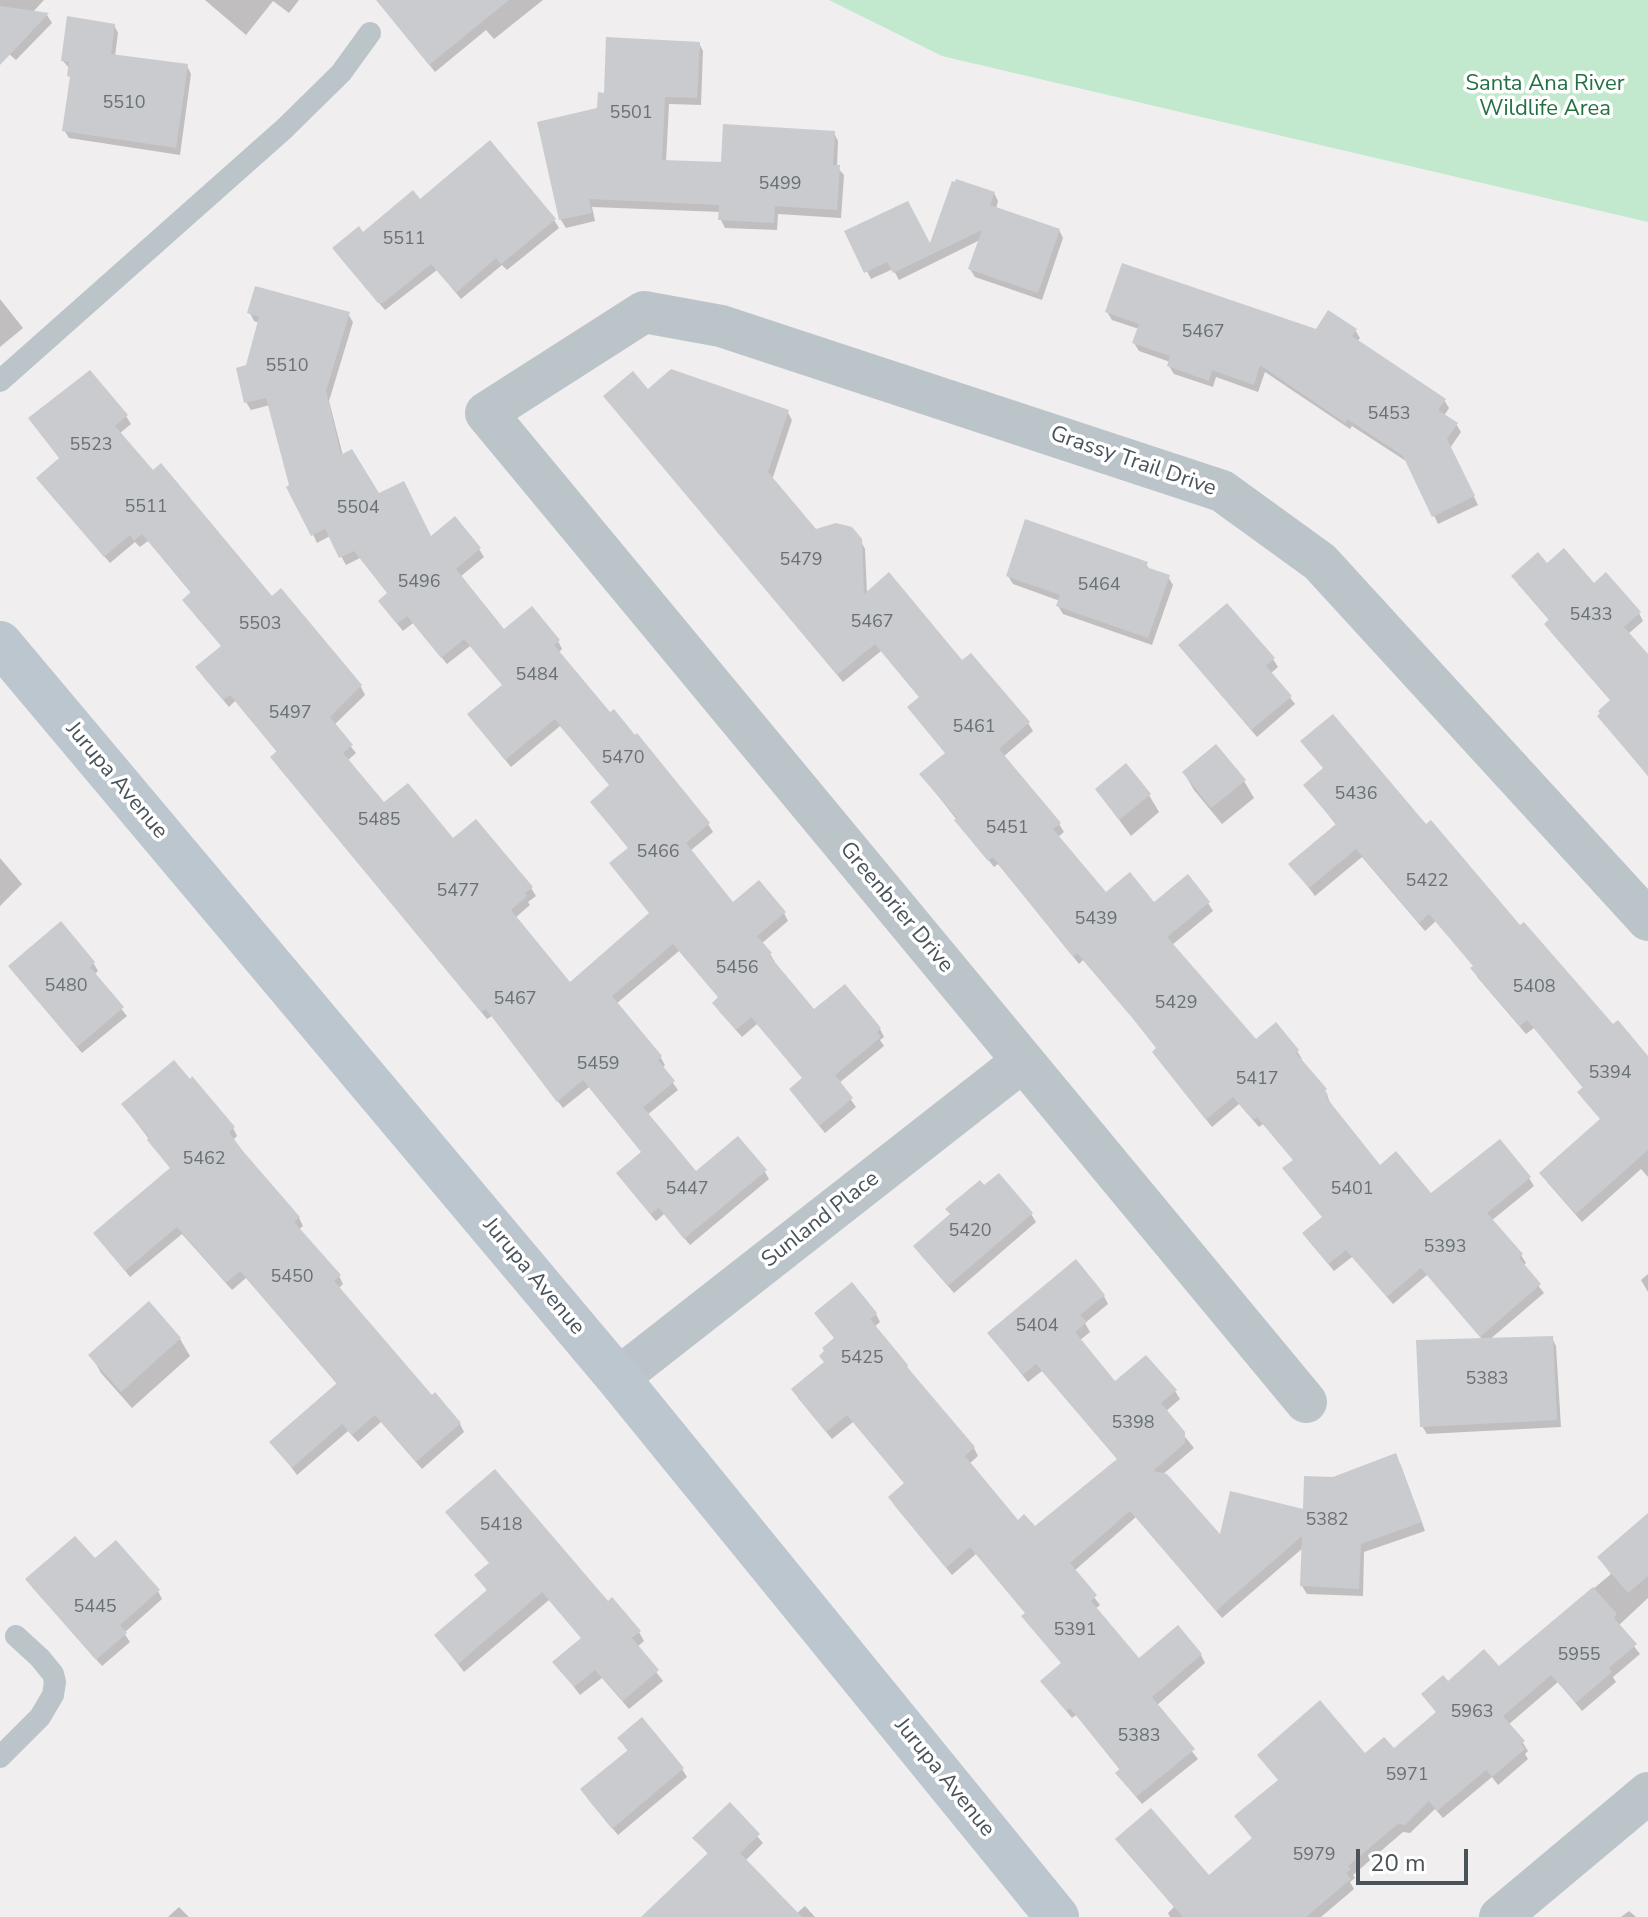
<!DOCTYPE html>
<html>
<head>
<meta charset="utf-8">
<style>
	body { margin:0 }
	#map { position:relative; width:1648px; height:1917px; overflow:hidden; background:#f0eeef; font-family:"Nunito Sans",sans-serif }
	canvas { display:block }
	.scale { position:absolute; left:1356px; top:1849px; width:112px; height:36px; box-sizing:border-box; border:4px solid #495359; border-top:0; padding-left:10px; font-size:24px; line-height:28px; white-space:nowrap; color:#495359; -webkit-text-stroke:6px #fff; paint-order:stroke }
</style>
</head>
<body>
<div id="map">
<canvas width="1648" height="1917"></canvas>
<div class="scale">20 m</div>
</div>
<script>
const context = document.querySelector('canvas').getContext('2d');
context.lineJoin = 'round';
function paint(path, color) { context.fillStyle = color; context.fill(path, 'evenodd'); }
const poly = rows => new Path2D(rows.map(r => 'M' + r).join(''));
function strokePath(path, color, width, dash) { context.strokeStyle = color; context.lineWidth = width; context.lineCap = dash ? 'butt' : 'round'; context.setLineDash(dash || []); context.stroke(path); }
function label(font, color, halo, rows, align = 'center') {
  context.font = font + ' "Nunito Sans",sans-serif'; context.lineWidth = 7; context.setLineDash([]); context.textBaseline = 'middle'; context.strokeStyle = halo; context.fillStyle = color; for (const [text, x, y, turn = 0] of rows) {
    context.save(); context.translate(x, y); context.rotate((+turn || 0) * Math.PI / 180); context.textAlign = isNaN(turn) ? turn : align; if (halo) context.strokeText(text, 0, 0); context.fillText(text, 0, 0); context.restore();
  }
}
const green = poly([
	[829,0,1648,0,1648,222,942,56]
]);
const shadow = poly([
	[0,0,44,0,32,13,47,15,52,23,16,60,0,46],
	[205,0,299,0,289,13,273,1,246,35],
	[400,0,543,0,494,39,486,30,435,72,392,18],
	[114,25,118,33,115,56,187,66,191,74,180,155,69,138,64,130,71,81,70,69,63,61],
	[699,43,703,51,701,105,669,104,666,162,723,164,834,133,838,141,837,167,844,175,841,218,778,214,777,230,725,228,721,220,721,212,592,207,595,221,566,228,561,220,539,124,599,110,606,95],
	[994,193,998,201,996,209,1059,230,1063,238,1042,300,975,277,970,269,980,240,899,280,893,269,871,279,847,232,931,247],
	[420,202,554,220,559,228,507,270,502,265,461,299,437,270,385,310,339,256,363,235],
	[0,299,23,328,0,347],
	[1107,312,1316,331,1355,330,1360,338,1357,342,1444,400,1449,408,1444,416,1456,424,1461,432,1450,448,1478,505,1438,524,1409,463,1352,426,1350,429,1265,372,1258,392,1216,377,1213,387,1174,374,1169,366,1170,362,1139,351,1134,343,1139,329,1112,320],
	[250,313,348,314,353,322,329,401,343,456,378,495,431,538,479,549,484,557,460,577,504,632,558,641,562,649,558,653,610,715,708,824,713,832,690,851,733,905,784,913,788,921,761,944,770,954,775,962,773,963,814,1012,880,1029,884,1037,880,1040,884,1046,839,1083,856,1107,825,1133,796,1097,804,1079,757,1024,742,1037,719,1011,720,999,679,951,616,1004,661,1058,665,1065,662,1068,678,1090,647,1115,696,1174,765,1172,769,1179,690,1245,664,1214,656,1221,623,1181,643,1153,589,1087,563,1108,492,1016,487,1019,277,765,278,753,235,701,229,707,202,675,222,647,192,594,148,541,140,547,135,542,110,563,38,478,126,416,131,424,119,434,272,598,281,591,361,687,365,695,334,725,356,753,347,761,384,805,453,841,531,888,536,896,528,902,530,905,515,918,570,984,651,914,611,864,629,849,611,787,560,726,511,767,474,722,504,686,470,646,447,664,413,623,403,631,385,609,389,594,360,558,346,565,330,536,317,543,291,487,270,405,251,410,246,402,247,367,260,323,254,321],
	[648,392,787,411,792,420,772,480,816,532,860,540,865,549,867,594,962,663,1028,723,1033,731,1003,757,1059,824,1064,832,1057,838,1106,895,1154,905,1208,903,1213,911,1172,945,1256,1042,1297,1051,1302,1059,1300,1061,1325,1090,1331,1105,1379,1168,1431,1196,1529,1178,1534,1186,1491,1221,1521,1255,1526,1263,1523,1266,1544,1293,1488,1341,1552,1338,1556,1346,1561,1427,1427,1434,1422,1426,1482,1339,1427,1275,1393,1304,1352,1257,1334,1271,1309,1241,1323,1218,1294,1161,1263,1124,1259,1127,1239,1104,1212,1127,1159,1060,1158,1050,1142,1028,1083,960,1079,964,998,864,994,867,927,782,946,754,909,708,920,698,881,651,843,682,605,396],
	[1146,564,1150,570,1168,577,1173,585,1152,645,1063,614,1058,606,1060,601,1013,584,1008,576],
	[1547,565,1594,585,1639,613,1643,621,1628,634,1648,657,1648,776,1599,716,1612,702,1551,632,1550,621,1518,584],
	[1186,653,1273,659,1278,667,1271,673,1295,704,1257,737],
	[1184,773,1244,781,1254,798,1222,824,1194,790],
	[1305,785,1426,827,1613,1027,1648,1060,1648,1177,1641,1169,1582,1222,1547,1182,1542,1173,1602,1121,1584,1089,1534,1028,1526,1034,1478,978,1473,969,1475,967,1436,921,1425,931,1362,857,1315,896,1291,864,1337,826],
	[1097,790,1149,795,1159,812,1131,836],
	[0,858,22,884,0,906],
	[60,924,94,964,98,971,94,975,127,1016,82,1053,15,974],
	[123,1105,233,1128,237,1136,233,1140,299,1218,303,1226,298,1230,339,1276,343,1284,339,1288,432,1398,460,1424,464,1432,422,1469,381,1422,358,1442,348,1431,297,1475,272,1442,338,1385,246,1278,232,1290,182,1234,130,1277,95,1233,172,1169],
	[1031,1214,1036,1222,954,1293,920,1254],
	[1648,1274,1648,1292,1641,1280],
	[1104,1296,1108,1304,1085,1323,1090,1332,1079,1341,1115,1383,1175,1391,1180,1399,1165,1412,1194,1448,1162,1475,1221,1538,1305,1512,1333,1479,1400,1463,1425,1531,1364,1552,1363,1596,1307,1594,1302,1586,1304,1547,1222,1618,1136,1517,1074,1571,1100,1605,1095,1609,1139,1660,1201,1655,1205,1663,1156,1706,1198,1759,1142,1804,1123,1781,1121,1771,1076,1715,1072,1718,1048,1689,1063,1665,1027,1615,976,1554,952,1575,895,1506,890,1498,906,1485,853,1422,832,1439,798,1398,826,1364,821,1356,876,1314,880,1322,874,1327,974,1448,978,1456,969,1464,1017,1522,1034,1529,1118,1460,1042,1371,1028,1382,989,1334],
	[180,1339,190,1356,132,1408,101,1373,91,1355],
	[1648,1516,1648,1598,1618,1626,1640,1654,1613,1677,1616,1682,1582,1711,1558,1682,1508,1725,1523,1743,1528,1751,1525,1754,1528,1759,1498,1785,1492,1777,1443,1818,1435,1809,1410,1833,1403,1832,1353,1875,1355,1878,1350,1882,1354,1889,1321,1917,1170,1917,1168,1913,1174,1907,1123,1848,1208,1877,1253,1839,1236,1817,1279,1781,1260,1756,1365,1756,1394,1751,1438,1713,1448,1683,1498,1669,1611,1574,1599,1558],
	[95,1561,158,1591,162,1599,124,1633,130,1642,102,1666,32,1587],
	[477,1575,608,1604,639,1632,644,1641,637,1647,663,1681,629,1709,602,1678,580,1695,555,1662,582,1639,549,1600,464,1672,436,1635,488,1592],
	[624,1746,682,1769,687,1777,618,1835,587,1798,629,1752],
	[730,1805,763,1843,745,1861,796,1914,805,1906,815,1917,665,1917,709,1855,695,1838],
	[179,1907,189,1917,168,1917],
	[1629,1911,1636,1917,1621,1917]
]);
const building = poly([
	[376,0,509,0,429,65],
	[0,6,49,13,0,65],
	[67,16,115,24,111,54,188,64,176,148,62,131,70,77,67,76,69,62,61,61],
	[606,37,700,42,697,98,665,97,662,160,721,162,723,124,835,131,833,165,840,165,837,210,775,206,774,223,718,220,719,205,589,199,592,213,559,220,537,122,597,108,598,92,604,93],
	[490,140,556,219,501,264,496,258,456,293,431,264,383,303,378,303,332,248,359,226,363,232,413,190,420,199],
	[956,179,995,192,990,205,1060,229,1038,293,968,269,982,230,893,273,887,262,864,273,844,231,908,201,930,243,952,181,955,182],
	[1122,263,1316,329,1328,310,1357,329,1352,336,1446,399,1438,410,1458,423,1447,439,1475,496,1432,517,1403,456,1347,419,1345,423,1260,365,1254,385,1212,370,1209,381,1167,366,1170,356,1132,343,1139,324,1105,312],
	[255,286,350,312,326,391,341,455,352,449,379,493,404,481,431,536,455,516,481,548,456,569,504,629,532,606,560,640,554,645,610,712,614,709,635,735,637,733,710,823,686,843,733,902,759,880,786,912,757,936,772,953,769,955,814,1009,845,984,881,1028,877,1032,881,1037,835,1075,853,1098,819,1126,789,1089,802,1078,751,1017,736,1030,712,1003,718,997,673,944,612,996,662,1056,658,1060,675,1081,643,1107,696,1171,738,1136,767,1170,684,1239,659,1208,650,1214,616,1173,641,1152,583,1080,557,1102,486,1009,481,1012,270,757,277,751,230,695,223,700,195,667,221,646,182,600,191,592,142,534,134,541,130,535,104,557,36,478,59,458,28,418,90,370,128,415,115,426,153,470,161,463,272,596,281,588,362,685,330,717,353,745,343,753,384,802,408,783,453,838,476,819,533,887,525,893,527,896,511,910,570,982,649,913,609,863,628,848,590,802,609,785,555,719,505,760,467,714,502,685,464,639,441,658,407,616,397,624,378,601,387,593,354,551,339,558,325,529,311,536,286,487,289,485,266,398,244,403,236,368,246,365,259,317,247,313],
	[671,369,789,410,768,472,816,529,836,523,852,527,862,539,864,594,889,572,962,660,971,653,1030,722,999,749,1061,823,1053,829,1106,892,1130,872,1154,902,1188,874,1210,902,1167,937,1256,1039,1276,1022,1299,1050,1296,1053,1327,1089,1325,1091,1328,1095,1326,1097,1380,1165,1396,1151,1431,1193,1500,1139,1531,1177,1487,1213,1523,1254,1519,1258,1541,1284,1480,1337,1421,1268,1387,1297,1346,1250,1328,1264,1302,1233,1322,1217,1282,1168,1293,1160,1257,1117,1253,1120,1233,1097,1206,1120,1152,1052,1156,1048,1134,1020,1077,953,1073,957,993,857,988,861,954,820,957,818,919,774,945,753,907,707,919,697,875,644,837,675,603,396,633,371,648,389],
	[1025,519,1148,562,1146,567,1170,575,1148,638,1056,606,1060,595,1006,576],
	[1564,548,1594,583,1606,572,1641,612,1624,627,1648,654,1648,776,1597,716,1600,713,1598,711,1610,700,1544,624,1549,619,1511,576,1538,552,1547,563],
	[1227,603,1275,658,1266,666,1292,696,1251,730,1178,645],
	[1333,714,1426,824,1431,820,1520,925,1524,922,1613,1024,1618,1020,1648,1056,1648,1150,1576,1214,1539,1173,1600,1119,1577,1092,1583,1087,1527,1020,1520,1026,1470,968,1473,966,1429,914,1419,923,1356,849,1309,888,1288,864,1336,824,1303,785,1323,768,1300,741],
	[1216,744,1246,780,1211,808,1182,772],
	[1126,763,1151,794,1119,820,1095,789],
	[61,921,95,962,90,967,124,1007,77,1047,8,966],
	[174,1060,190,1079,192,1076,235,1127,229,1132,242,1150,300,1217,294,1222,341,1275,334,1281,432,1395,435,1392,461,1423,416,1462,375,1415,352,1435,342,1424,292,1468,269,1442,337,1383,240,1271,226,1283,177,1227,125,1271,93,1233,170,1168,147,1140,149,1137,121,1104],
	[999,1173,1033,1213,948,1286,913,1246,950,1214,945,1209,980,1180,984,1185],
	[1076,1259,1105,1295,1080,1315,1087,1322,1075,1332,1115,1381,1146,1355,1177,1390,1161,1403,1185,1432,1185,1443,1153,1471,1167,1474,1220,1534,1230,1491,1303,1509,1304,1476,1333,1477,1396,1453,1422,1522,1361,1544,1359,1589,1300,1586,1302,1536,1216,1611,1130,1511,1070,1563,1097,1595,1091,1601,1139,1658,1178,1625,1202,1654,1152,1697,1195,1749,1136,1797,1115,1773,1120,1769,1070,1708,1066,1711,1040,1681,1061,1663,1021,1616,1025,1613,970,1547,946,1568,888,1497,904,1483,847,1415,826,1432,791,1389,824,1362,819,1356,824,1351,822,1348,834,1338,814,1313,852,1282,877,1313,870,1319,908,1365,907,1367,975,1447,965,1456,1018,1520,1024,1514,1035,1526,1117,1459,1036,1364,1023,1375,987,1333],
	[149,1301,181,1338,121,1392,88,1355],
	[1553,1336,1557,1420,1420,1427,1416,1340],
	[495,1469,608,1601,612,1597,641,1631,632,1638,659,1670,623,1701,595,1670,574,1687,552,1662,581,1638,542,1592,458,1664,434,1635,487,1590,474,1575,489,1563,445,1512],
	[1648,1513,1648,1576,1628,1593,1597,1557],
	[75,1536,95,1558,116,1540,160,1590,120,1625,127,1633,96,1660,25,1579],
	[1593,1587,1617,1614,1614,1618,1637,1644,1609,1668,1612,1672,1576,1703,1551,1675,1503,1716,1525,1741,1521,1744,1525,1749,1492,1777,1486,1770,1437,1811,1429,1801,1405,1825,1398,1824,1348,1866,1351,1869,1346,1873,1351,1879,1306,1917,1183,1917,1115,1839,1151,1808,1209,1875,1252,1838,1234,1816,1278,1780,1257,1755,1320,1700,1365,1753,1384,1737,1394,1748,1436,1712,1421,1694,1443,1675,1448,1681,1484,1649,1499,1666],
	[642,1717,684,1768,612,1829,580,1789,628,1750,617,1738],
	[730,1802,760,1834,740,1853,802,1917,641,1917,708,1853,692,1838]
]);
const service = poly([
	[0,381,284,129,341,73,370,33],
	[0,1757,40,1717,53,1695,55,1682,53,1674,40,1658,16,1636]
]);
const minor = poly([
	[618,1378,1023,1061],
	[1306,1402,486,413,644,312,721,326,1222,491,1320,562,1648,920],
	[1500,1917,1648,1793]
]);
const secondary = poly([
	[0,643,618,1378,1057,1917]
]);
const numberNames = [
	["5510",124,104],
	["5501",631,114],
	["5499",780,185],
	["5511",404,240],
	["5467",1203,333],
	["5510",287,367],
	["5453",1389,415],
	["5523",91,446],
	["5511",146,508],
	["5504",358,509],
	["5479",801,561],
	["5496",419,583],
	["5464",1099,586],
	["5433",1591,616],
	["5467",872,623],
	["5503",260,625],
	["5484",537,676],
	["5497",290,714],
	["5461",974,728],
	["5470",623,759],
	["5436",1356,795],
	["5485",379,821],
	["5451",1007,829],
	["5466",658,853],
	["5422",1427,882],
	["5477",458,892],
	["5439",1096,920],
	["5456",737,969],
	["5480",66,987],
	["5408",1534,988],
	["5467",515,1000],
	["5429",1176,1004],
	["5459",598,1065],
	["5394",1610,1074],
	["5417",1257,1080],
	["5462",204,1160],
	["5447",687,1190],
	["5401",1352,1190],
	["5420",970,1232],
	["5393",1445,1248],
	["5450",292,1278],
	["5404",1037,1327],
	["5425",862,1359],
	["5383",1487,1380],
	["5398",1133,1424],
	["5382",1327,1521],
	["5418",501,1526],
	["5445",95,1608],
	["5391",1075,1631],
	["5955",1579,1656],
	["5963",1472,1713],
	["5383",1139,1737],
	["5971",1407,1776],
	["5979",1314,1856]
];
const parkNames = [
	["Santa Ana River",1545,85],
	["Wildlife Area",1545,110]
];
const streetNames = [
	["Grassy Trail Drive",1133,462,19],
	["Jurupa Avenue",116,781,50],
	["Greenbrier Drive",896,908,50],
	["Sunland Place",821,1220,-38],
	["Jurupa Avenue",533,1277,50],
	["Jurupa Avenue",944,1778,51]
];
paint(green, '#c2e9cd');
paint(shadow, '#0003');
paint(building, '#c9cbcf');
strokePath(service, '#bbc4c9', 22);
strokePath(minor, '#bbc4c9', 42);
strokePath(secondary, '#bcc6ce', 44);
label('18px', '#697176', null, numberNames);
label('22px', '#237142', '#fff', parkNames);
label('22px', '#495359', '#fff', streetNames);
</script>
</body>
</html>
